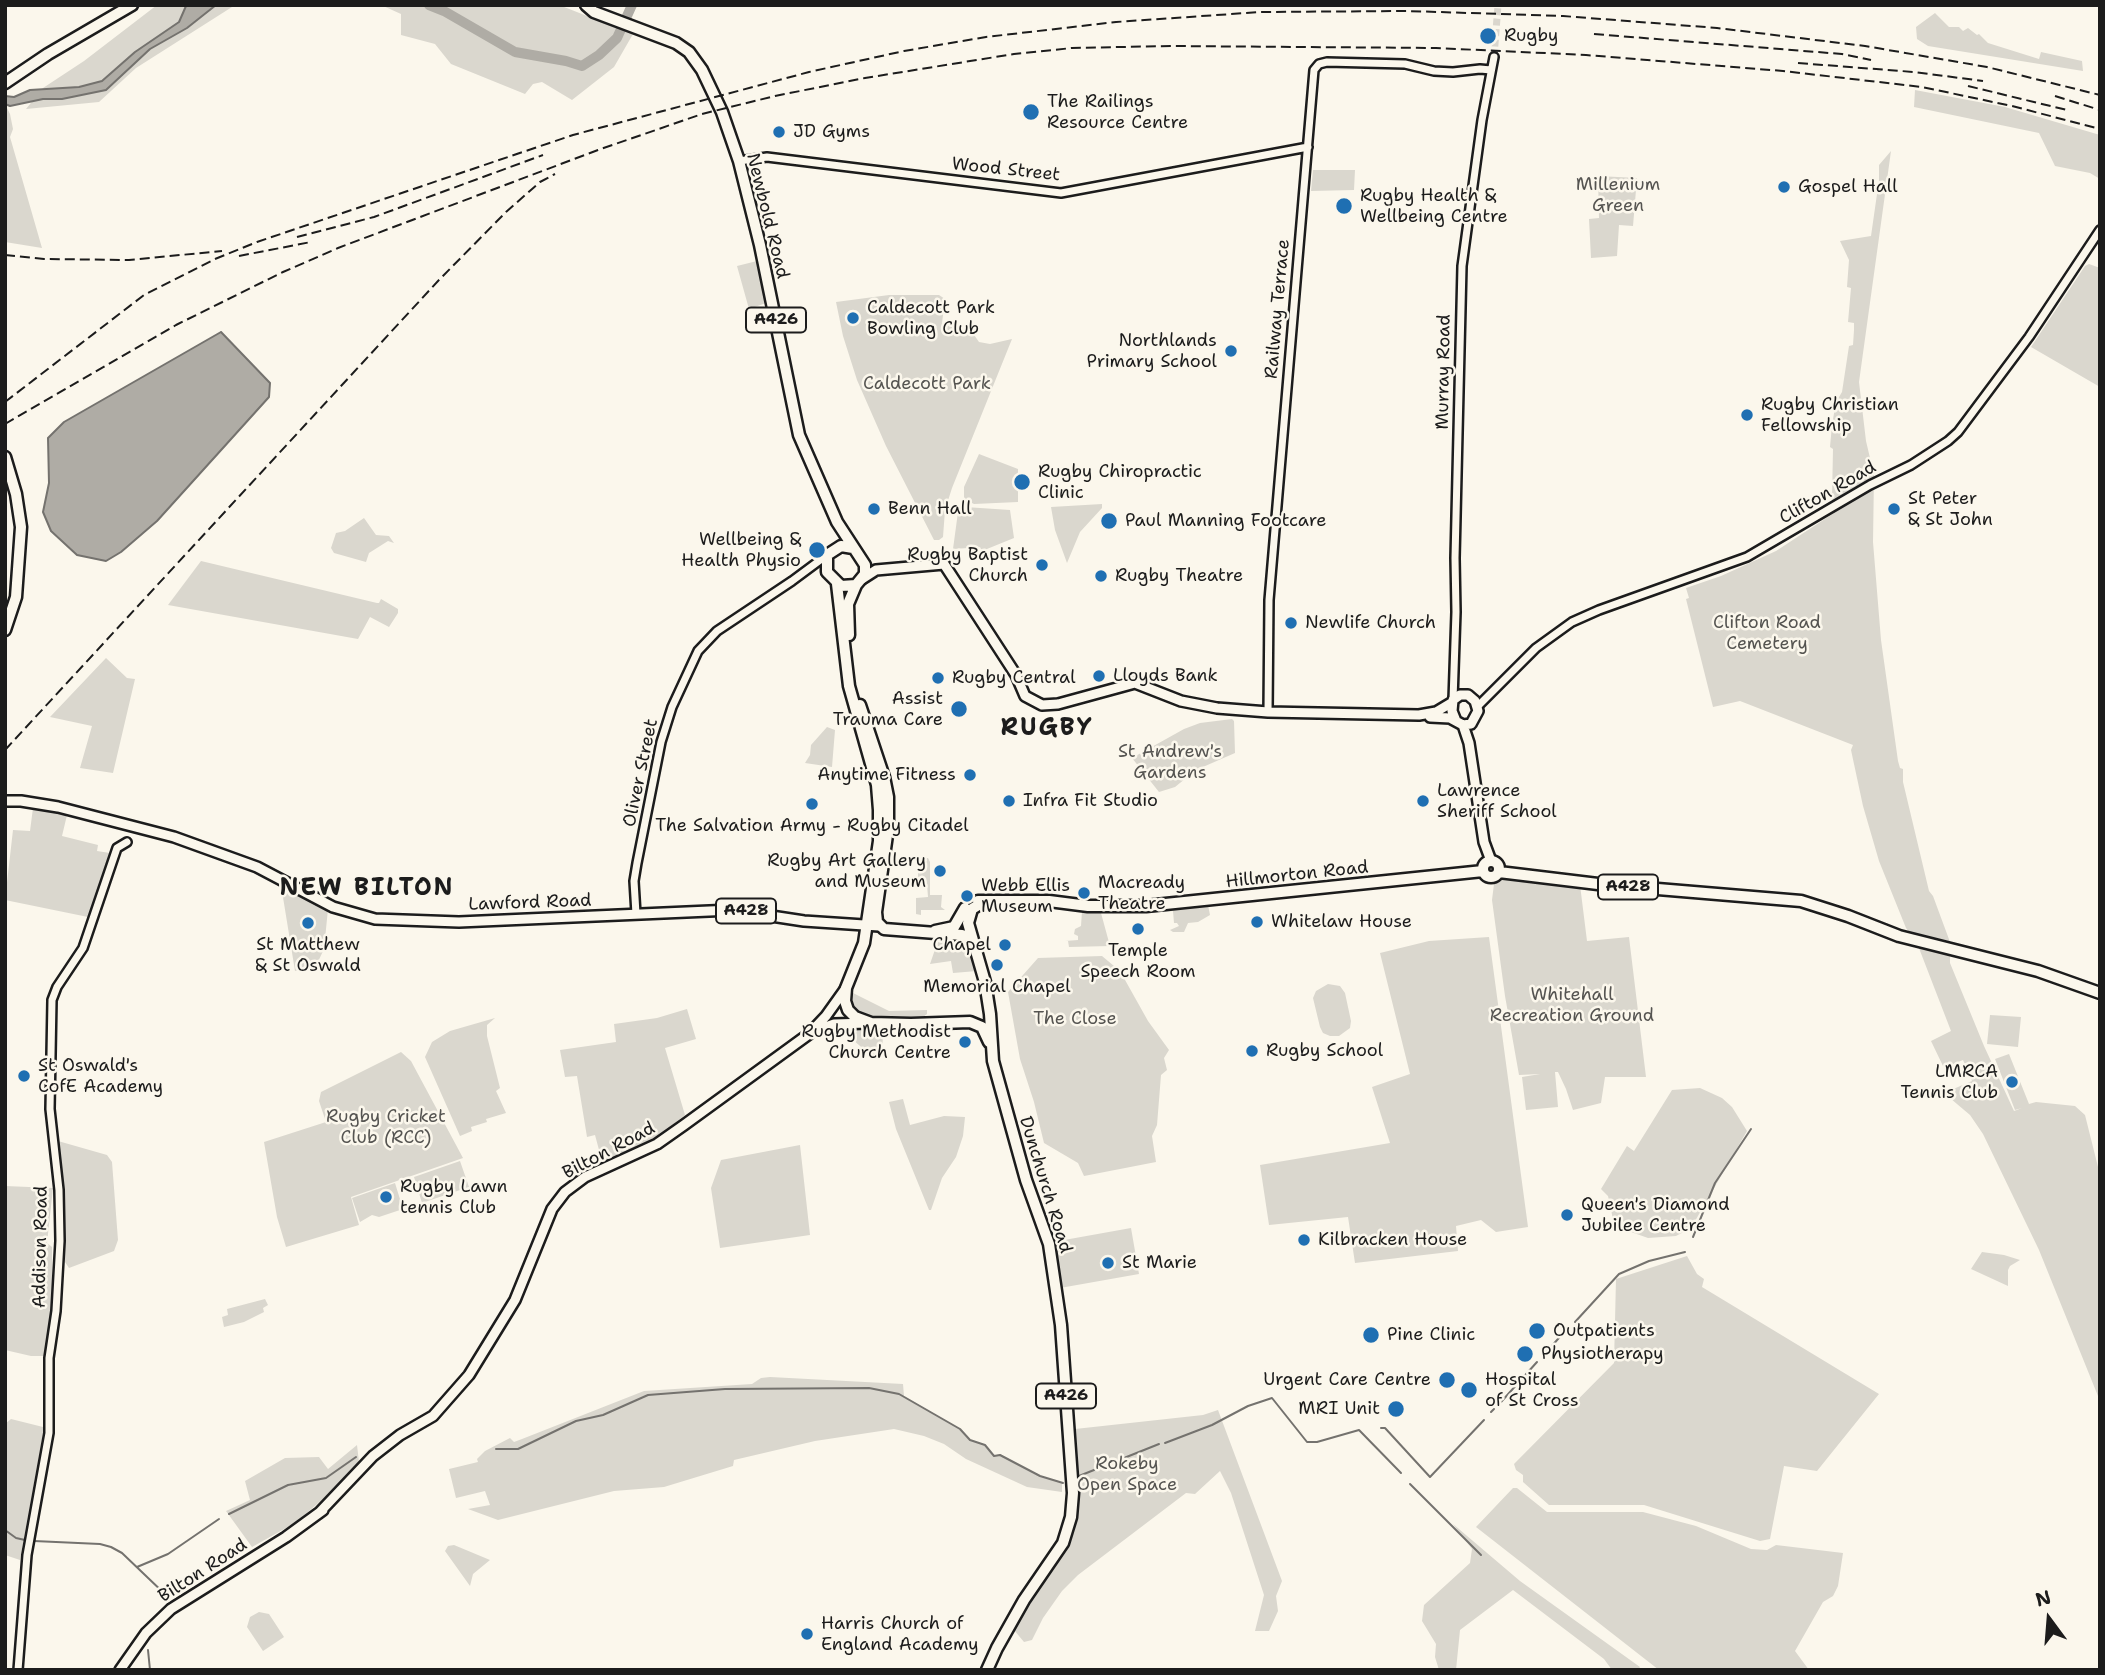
<!DOCTYPE html>
<html>
<head>
<meta charset="utf-8">
<style>
	body { margin:0 }
	#map { position:relative; width:2105px; height:1675px; overflow:hidden; background:#fbf7ec; font-family:"Shantell Sans",sans-serif }
	canvas { display:block }
	.frame { position:absolute; inset:0; border:7px solid #1c1c1c; pointer-events:none }
	.north { position:absolute; left:2014px; top:1584px; width:70px; height:70px; -webkit-text-stroke:5px #fbf7ec; paint-order:stroke; rotate:344deg; font-size:19px; font-weight:700; line-height:28px; text-align:center; color:#1c1c1c }
	.north::after { content:''; display:block; margin:auto; width:24px; height:32px; background:#1c1c1c; clip-path:polygon(50% 0,100% 100%,50% 72%,0 100%) }
</style>
</head>
<body>
<div id="map">
<canvas width="2105" height="1675"></canvas>
<div class="frame"></div>
<div class="north">N</div>
</div>
<script>
const context = document.querySelector('canvas').getContext('2d');
context.lineJoin = 'round';
function paint(path, color) { context.fillStyle = color; context.fill(path, 'evenodd'); }
const poly = rows => new Path2D(rows.map(r => 'M' + r).join(''));
function strokePath(path, color, width, dash) { context.strokeStyle = color; context.lineWidth = width; context.lineCap = dash ? 'butt' : 'round'; context.setLineDash(dash || []); context.stroke(path); }
function label(font, color, halo, rows, align = 'center') {
  context.font = font + ' "Shantell Sans",sans-serif'; context.lineWidth = 5; context.setLineDash([]); context.textBaseline = 'middle'; context.strokeStyle = halo; context.fillStyle = color; for (const [text, x, y, turn = 0] of rows) {
    context.save(); context.translate(x, y); context.rotate((+turn || 0) * Math.PI / 180); context.textAlign = isNaN(turn) ? turn : align; if (halo) context.strokeText(text, 0, 0); context.fillText(text, 0, 0); context.restore();
  }
}
const green = poly([
	[157,5,253,5,232,7,136,68,99,102,26,109,43,88,84,61],
	[381,5,559,5,633,34,614,67,572,100,542,82,533,84,525,94,451,64,435,44,401,35,401,14],
	[1935,13,1949,27,1959,27,1963,31,1968,28,1977,35,1979,34,1988,43,2039,59,2041,52,2082,61,2083,71,1928,46,1917,39,1916,27],
	[1915,90,2005,107,2100,135,2100,179,2090,173,2055,166,2039,133,1914,107],
	[5,104,10,114,13,129,10,137,42,248,5,242],
	[1891,151,1859,382,1866,441,1874,475,1873,542,1881,640,1898,761,1900,768,1903,769,1903,782,1929,891,1933,896,1950,942,1950,963,1984,1046,2014,1111,2022,1108,2015,1110,1995,1059,2009,1054,2029,1104,2036,1102,2075,1106,2085,1115,2100,1175,2100,1401,2039,1250,1983,1134,1970,1115,1944,1093,1972,1081,1963,1060,1946,1067,1943,1066,1931,1041,1951,1031,1917,943,1906,928,1879,861,1863,806,1851,750,1853,745,1740,701,1713,707,1686,599,1689,598,1686,588,1721,576,1776,551,1834,513,1832,498,1833,449,1830,447,1832,425,1836,402,1842,392,1849,346,1853,345,1854,330,1854,323,1848,322,1851,288,1847,287,1849,260,1840,241,1871,236,1879,180,1879,165],
	[1313,170,1355,170,1354,190,1311,191],
	[1598,176,1637,178,1633,226,1619,225,1617,256,1591,258,1589,219,1599,218],
	[757,261,766,303,749,309,737,266],
	[2089,264,2100,268,2100,387,2031,347,2085,266],
	[889,295,939,295,945,299,942,323,972,332,979,342,990,344,1012,339,952,488,945,510,943,537,939,540,934,540,886,446,857,380,843,336,836,302],
	[979,454,1018,469,1018,502,974,504,964,499,964,487],
	[1102,504,1102,508,1080,532,1067,563,1055,530,1051,507],
	[965,507,1010,510,1014,538,982,551,980,547,969,551,968,548,953,549,958,512,960,508],
	[364,518,376,535,389,536,394,543,388,541,369,553,366,562,334,553,331,548,336,533,345,531],
	[201,561,377,603,379,603,381,599,398,609,398,613,389,627,370,617,358,639,168,605],
	[106,658,127,678,135,679,113,773,80,768,92,726,50,717],
	[1232,719,1234,721,1235,753,1196,770,1175,787,1159,792,1132,758,1184,729,1200,723],
	[827,727,835,730,832,767,805,763,810,755,811,745],
	[33,808,67,815,62,836,98,845,97,851,110,853,88,917,5,900,13,830,30,831],
	[918,858,928,858,930,862,930,895,942,895,941,907,945,910,921,910,921,915,916,914,916,898,928,897,927,884,918,883],
	[1500,878,1580,885,1587,941,1629,937,1646,1077,1605,1077,1601,1103,1573,1110,1566,1089,1558,1072,1555,1072,1558,1107,1526,1110,1522,1077,1540,1074,1519,1075,1505,996,1492,900,1494,884],
	[281,885,328,909,324,949,316,966,295,971],
	[1208,905,1210,915,1198,922,1188,923,1184,932,1173,932,1170,930,1179,926,1177,923,1174,923,1173,911,1149,913,1148,910],
	[1082,911,1101,913,1110,946,1069,947,1068,941,1065,941,1078,940,1078,936,1074,934,1075,929,1081,926],
	[1489,937,1528,1227,1496,1232,1481,1220,1456,1226,1458,1251,1355,1263,1348,1217,1269,1225,1260,1165,1390,1143,1372,1087,1410,1074,1380,953,1429,941],
	[939,938,956,940,968,948,972,952,977,971,953,973,951,961,930,964],
	[1102,956,1120,971,1148,1021,1169,1050,1164,1058,1167,1070,1161,1075,1157,1125,1152,1136,1156,1162,1084,1176,1078,1163,1044,1143,1034,1102,1020,1059,1008,992,1038,958],
	[1328,984,1340,986,1345,993,1351,1021,1350,1028,1339,1036,1330,1036,1323,1033,1320,1027,1313,998,1316,991],
	[849,991,889,1011,927,1010,927,1014,923,1017,866,1018,853,1010,849,1003],
	[687,1009,696,1039,665,1048,685,1115,660,1135,629,1152,602,1161,595,1135,587,1137,577,1076,565,1077,560,1050,616,1042,614,1024,657,1018],
	[1990,1015,2021,1017,2018,1047,1987,1044],
	[495,1018,487,1025,487,1036,500,1088,496,1091,506,1113,486,1119,487,1122,471,1127,472,1131,460,1136,425,1057,432,1042,450,1031],
	[833,1027,878,1028,883,1036,882,1053,879,1056,873,1057,853,1040,853,1035,848,1031,842,1037],
	[401,1052,411,1061,463,1158,351,1197,359,1225,286,1247,277,1217,264,1142,326,1122,319,1101,321,1092],
	[1700,1088,1722,1098,1732,1107,1747,1131,1691,1228,1676,1236,1648,1238,1617,1227,1614,1224,1608,1196,1601,1189,1627,1146,1634,1151,1672,1090],
	[903,1099,910,1125,944,1116,965,1117,963,1136,956,1157,942,1178,931,1210,929,1210,896,1129,889,1102],
	[58,1141,107,1155,112,1162,118,1240,114,1251,69,1268,65,1262],
	[800,1145,810,1235,720,1248,711,1188,721,1160],
	[460,1161,469,1187,422,1203,414,1177],
	[395,1183,403,1209,379,1217,372,1215,360,1222,352,1198],
	[5,1186,53,1188,47,1243,52,1247,52,1308,45,1356,31,1356,5,1350],
	[1131,1228,1139,1274,1060,1288,1053,1242],
	[1982,1252,2004,1255,2020,1260,2010,1266,2008,1270,2008,1286,1971,1269],
	[1687,1256,1697,1274,1704,1279,1702,1287,1879,1394,1817,1471,1784,1466,1770,1539,1760,1541,1644,1505,1549,1505,1523,1482,1523,1475,1516,1470,1514,1464,1614,1363,1616,1279],
	[265,1299,268,1305,263,1308,264,1312,244,1322,224,1327,222,1317,228,1315,227,1309],
	[770,1377,903,1384,904,1396,960,1429,970,1440,985,1445,993,1456,1000,1454,1034,1474,1062,1482,1062,1492,1027,1487,966,1459,944,1444,924,1436,894,1429,815,1441,734,1460,733,1466,664,1487,614,1491,498,1520,468,1509,490,1505,485,1491,456,1498,449,1469,478,1462,477,1459,485,1451,510,1438,514,1442,522,1439,644,1391,752,1384,761,1378],
	[1218,1410,1282,1581,1276,1596,1278,1611,1269,1631,1255,1631,1264,1595,1231,1493,1220,1471,1195,1494,1186,1493,1078,1575,1062,1591,1043,1618,1032,1640,1024,1642,1014,1630,1016,1622,1065,1552,1074,1532,1078,1513,1075,1429,1203,1415],
	[11,1419,43,1427,43,1433,20,1560,5,1555,5,1424],
	[357,1445,359,1462,323,1499,295,1523,252,1547,226,1511,250,1500,245,1481,285,1458,319,1457,328,1469],
	[1513,1488,1517,1488,1547,1512,1643,1512,1696,1526,1751,1549,1767,1550,1776,1545,1843,1553,1838,1586,1833,1596,1823,1602,1795,1651,1809,1670,1659,1670,1476,1527],
	[1453,1524,1520,1581,1640,1667,1638,1670,1612,1670,1604,1659,1513,1590,1460,1630,1456,1670,1439,1670,1435,1657,1436,1644,1422,1621,1424,1605,1470,1563,1472,1549],
	[454,1545,490,1560,473,1574,470,1586,445,1551,448,1546],
	[259,1612,269,1614,284,1637,263,1651,247,1627,250,1617]
]);
const water = poly([
	[216,5,187,28,150,49,106,90,62,99,43,99,10,106,5,104,5,96,14,97,30,90,79,87,102,81,135,52,179,22,186,6,216,5],
	[221,332,270,383,269,397,157,521,121,552,106,561,77,555,51,531,43,512,49,483,48,438,64,422,221,332]
]);
const stream = poly([
	[1693,1237,1715,1183,1751,1129],
	[1575,1322,1619,1274,1649,1261,1685,1252],
	[1543,1356,1565,1331],
	[1501,1402,1537,1362],
	[1491,1412,1494,1409],
	[1381,1428,1385,1428,1430,1477,1484,1420],
	[1165,1443,1212,1425,1248,1406,1272,1398,1307,1442,1317,1442,1359,1430,1401,1473],
	[496,1449,518,1449,576,1421,603,1415,648,1395,725,1389,869,1388,899,1394,960,1429,970,1440,985,1445,994,1456,1000,1455,1040,1476,1063,1483],
	[1079,1476,1159,1444],
	[1410,1484,1481,1555],
	[229,1514,288,1485,326,1478,356,1457],
	[5,1530,16,1538,25,1540],
	[34,1541,100,1544,111,1547,122,1553,168,1597],
	[137,1567,168,1554,219,1519],
	[148,1650,150,1670]
]);
const river = poly([
	[429,5,444,11,515,52,566,61,582,66,599,55,617,38,632,5]
]);
const minorTunnel = poly([
	[1494,57,1498,5]
]);
const minor = poly([
	[739,161,767,157,1061,193,1308,147],
	[1453,700,1456,612,1455,558,1462,266,1482,120,1494,57],
	[1477,707,1536,648,1572,622,1599,610,1747,557,1870,485,1911,465,1948,441,1958,432,2029,337,2100,230],
	[1268,712,1269,600,1314,70,1319,64,1327,62,1405,64,1434,71,1453,72,1480,69,1491,70],
	[636,914,634,881,637,863,661,742,672,707,698,651,717,631,792,581,827,555],
	[18,1670,27,1555,49,1433,49,1358,56,1311,60,1241,59,1190,50,1109,52,1000,57,987,83,948,117,848,127,842]
]);
const major = poly([
	[862,579,876,570,944,564,1016,675,1025,696,1042,705,1058,704,1135,683,1181,701,1217,708,1268,712,1419,715,1436,712,1451,703],
	[1430,717,1450,718,1463,725,1471,724,1478,711,1475,701,1468,695,1460,695,1453,700,1452,711,1456,721],
	[1463,725,1469,743,1484,842,1491,861],
	[5,801,21,801,58,807,174,837,257,867,333,907,375,919,459,922,732,910,804,921,879,926],
	[817,1030,834,1024,868,1023],
	[318,1514,373,1456,400,1435,433,1416,469,1375,515,1300,552,1209,565,1192,585,1177,657,1144,684,1125,809,1034,826,1016,846,988],
	[120,1670,146,1633,171,1609,286,1537,323,1510]
]);
const highway = poly([
	[586,5,594,12,676,43,689,52,702,70,722,112,739,161,760,245,799,435,837,522,865,565,865,574,856,585,841,586,827,572,827,555,841,546,853,548],
	[5,83,48,54,132,5],
	[5,457,16,494,21,527,16,597,5,630],
	[837,584,849,686,877,785,879,810,879,841,864,943,846,988,845,1001,848,1010,855,1017,871,1023,911,1024,970,1022,982,1027,989,1042],
	[849,635,848,604,856,585],
	[860,705,884,777,888,797,888,828,876,912,877,922,884,929,962,935,973,941],
	'1483 869a8 8 0 1 1 16 0a8 8 0 1 1-16 0Z',
	[1499,872,1598,884,1801,901,1848,916,1899,936,2038,971,2100,993],
	[978,901,1049,901,1088,906,1146,906,1483,871],
	[983,902,972,909,968,923,985,982,990,1014,993,1061,1026,1180,1049,1244,1061,1325,1073,1493,1071,1517,1063,1543,1024,1600,997,1648,987,1670],
	[935,931,954,927,965,908]
]);
const rail = poly([
	[1594,34,1842,54,1871,60],
	[1798,63,1914,72,1983,81],
	[1968,86,2067,110],
	[2055,96,2100,110],
	[297,237,374,217,543,155],
	[5,255,44,259,129,260,222,251],
	[239,256,311,242],
	[5,402,144,295,215,259,257,242,573,135,809,72,904,51,986,37,1116,22,1261,12,1407,11,1563,16,1717,28,1865,46,1987,67,2100,95],
	[5,424,176,325,283,272,338,248,598,150,702,114,775,96,865,78,1014,54,1072,48,1171,46,1436,48,1586,55,1783,71,1922,87,2012,106,2100,129],
	[5,750,438,281,506,212,540,182,555,174]
]);
const markers = [
	[1488,36,9,"#1f6fb2"],
	[1031,112,9,"#1f6fb2"],
	[779,132,7,"#1f6fb2"],
	[1784,187,7,"#1f6fb2"],
	[1344,206,9,"#1f6fb2"],
	[853,318,7,"#1f6fb2"],
	[1231,351,7,"#1f6fb2"],
	[1747,415,7,"#1f6fb2"],
	[1022,482,9,"#1f6fb2"],
	[874,509,7,"#1f6fb2"],
	[1894,509,7,"#1f6fb2"],
	[1109,521,9,"#1f6fb2"],
	[817,550,9,"#1f6fb2"],
	[1042,565,7,"#1f6fb2"],
	[1101,576,7,"#1f6fb2"],
	[1291,623,7,"#1f6fb2"],
	[1099,676,7,"#1f6fb2"],
	[938,678,7,"#1f6fb2"],
	[959,709,9,"#1f6fb2"],
	[970,775,7,"#1f6fb2"],
	[1009,801,7,"#1f6fb2"],
	[1423,801,7,"#1f6fb2"],
	[812,804,7,"#1f6fb2"],
	[940,871,7,"#1f6fb2"],
	[1084,893,7,"#1f6fb2"],
	[967,896,7,"#1f6fb2"],
	[1257,922,7,"#1f6fb2"],
	[308,923,7,"#1f6fb2"],
	[1138,929,7,"#1f6fb2"],
	[1005,945,7,"#1f6fb2"],
	[997,965,7,"#1f6fb2"],
	[965,1042,7,"#1f6fb2"],
	[1252,1051,7,"#1f6fb2"],
	[24,1076,7,"#1f6fb2"],
	[2012,1082,7,"#1f6fb2"],
	[386,1197,7,"#1f6fb2"],
	[1567,1215,7,"#1f6fb2"],
	[1304,1240,7,"#1f6fb2"],
	[1108,1263,7,"#1f6fb2"],
	[1537,1331,9,"#1f6fb2"],
	[1371,1335,9,"#1f6fb2"],
	[1525,1354,9,"#1f6fb2"],
	[1447,1380,9,"#1f6fb2"],
	[1469,1390,9,"#1f6fb2"],
	[1396,1409,9,"#1f6fb2"],
	[807,1634,7,"#1f6fb2"]
];
const shields = [
	[776,320,60],
	[1628,887,60],
	[746,911,60],
	[1066,1396,60]
];
const shieldNames = [
	["A426",776,320],
	["A428",1628,887],
	["A428",746,911],
	["A426",1066,1396]
];
const poiNames = [
	["Rugby",1504,36],
	["The Railings",1047,102],
	["Resource Centre",1047,123],
	["JD Gyms",793,132],
	["Gospel Hall",1798,187],
	["Rugby Health &",1360,196],
	["Wellbeing Centre",1360,217],
	["Caldecott Park",867,308],
	["Bowling Club",867,329],
	["Northlands",1217,341,"right"],
	["Primary School",1217,362,"right"],
	["Rugby Christian",1761,405],
	["Fellowship",1761,426],
	["Rugby Chiropractic",1038,472],
	["Clinic",1038,493],
	["St Peter",1908,499],
	["& St John",1908,520],
	["Benn Hall",888,509],
	["Paul Manning Footcare",1125,521],
	["Wellbeing &",801,540,"right"],
	["Health Physio",801,561,"right"],
	["Rugby Baptist",1028,555,"right"],
	["Church",1028,576,"right"],
	["Rugby Theatre",1115,576],
	["Newlife Church",1305,623],
	["Lloyds Bank",1113,676],
	["Rugby Central",952,678],
	["Assist",943,699,"right"],
	["Trauma Care",943,720,"right"],
	["Anytime Fitness",956,775,"right"],
	["Lawrence",1437,791],
	["Sheriff School",1437,812],
	["Infra Fit Studio",1023,801],
	["The Salvation Army - Rugby Citadel",812,826,"center"],
	["Rugby Art Gallery",926,861,"right"],
	["and Museum",926,882,"right"],
	["Macready",1098,883],
	["Theatre",1098,904],
	["Webb Ellis",981,886],
	["Museum",981,907],
	["Whitelaw House",1271,922],
	["St Matthew",308,945,"center"],
	["& St Oswald",308,966,"center"],
	["Chapel",991,945,"right"],
	["Temple",1138,951,"center"],
	["Speech Room",1138,972,"center"],
	["Memorial Chapel",997,987,"center"],
	["Rugby Methodist",951,1032,"right"],
	["Church Centre",951,1053,"right"],
	["Rugby School",1266,1051],
	["St Oswald's",38,1066],
	["CofE Academy",38,1087],
	["LMRCA",1998,1072,"right"],
	["Tennis Club",1998,1093,"right"],
	["Rugby Lawn",400,1187],
	["tennis Club",400,1208],
	["Queen's Diamond",1581,1205],
	["Jubilee Centre",1581,1226],
	["Kilbracken House",1318,1240],
	["St Marie",1122,1263],
	["Outpatients",1553,1331],
	["Pine Clinic",1387,1335],
	["Physiotherapy",1541,1354],
	["Urgent Care Centre",1431,1380,"right"],
	["Hospital",1485,1380],
	["of St Cross",1485,1401],
	["MRI Unit",1380,1409,"right"],
	["Harris Church of",821,1624],
	["England Academy",821,1645]
];
const streetNames = [
	["Wood Street",1006,170,6],
	["Newbold Road",767,216,76],
	["Railway Terrace",1278,309,-85],
	["Murray Road",1444,372,-89],
	["Clifton Road",1828,493,-30],
	["Oliver Street",641,773,-78],
	["Hillmorton Road",1297,875,-6],
	["Lawford Road",530,903,-2],
	["Bilton Road",609,1151,-28],
	["Dunchurch Road",1045,1185,73],
	["Addison Road",41,1247,-89],
	["Bilton Road",203,1571,-33]
];
const parkNames = [
	["Millenium",1618,185],
	["Green",1618,206],
	["Caldecott Park",927,384],
	["Clifton Road",1767,623],
	["Cemetery",1767,644],
	["St Andrew's",1170,752],
	["Gardens",1170,773],
	["Whitehall",1572,995],
	["Recreation Ground",1572,1016],
	["The Close",1075,1019],
	["Rugby Cricket",386,1117],
	["Club (RCC)",386,1138],
	["Rokeby",1127,1464],
	["Open Space",1127,1485]
];
const districtNames = [
	["RUGBY",1047,729],
	["NEW BILTON",367,889]
];
paint(green, '#dad7ce');
paint(water, '#afaca5');
strokePath(water, '#74726e', 2);
strokePath(stream, '#74726e', 2);
strokePath(river, '#afaca5', 10);
strokePath(minorTunnel, '#dad6cd', 7, [7, 3.5]);
strokePath(minor, '#1c1c1c', 12);
strokePath(major, '#1c1c1c', 14);
strokePath(highway, '#1c1c1c', 15);
strokePath(minor, '#fbf7ec', 7);
strokePath(major, '#fbf7ec', 9);
strokePath(highway, '#fbf7ec', 10);
strokePath(rail, '#1c1c1c', 2, [10, 5]);
for (const [x, y, r, color] of markers) { const dot = new Path2D(); dot.arc(x, y, r, 0, 2 * Math.PI); context.fillStyle = color; context.fill(dot); strokePath(dot, '#fbf7ec', 2.5); }
for (const [x, y, w] of shields) { const box = new Path2D(); box.roundRect(x - w / 2, y - 12.5, w, 25, 5); context.fillStyle = '#fbf7ec'; context.fill(box); strokePath(box, '#1c1c1c', 2); }
label('bold 16px', '#1c1c1c', null, shieldNames);
label('18px', '#1c1c1c', '#fbf7ec', poiNames, 'left');
label('18px', '#1c1c1c', '#fbf7ec', streetNames);
label('18px', '#555451', '#fbf7ec', parkNames);
context.letterSpacing = '2px';
label('bold 24px', '#1c1c1c', '#fbf7ec', districtNames);
context.letterSpacing = '0px';
</script>
</body>
</html>
